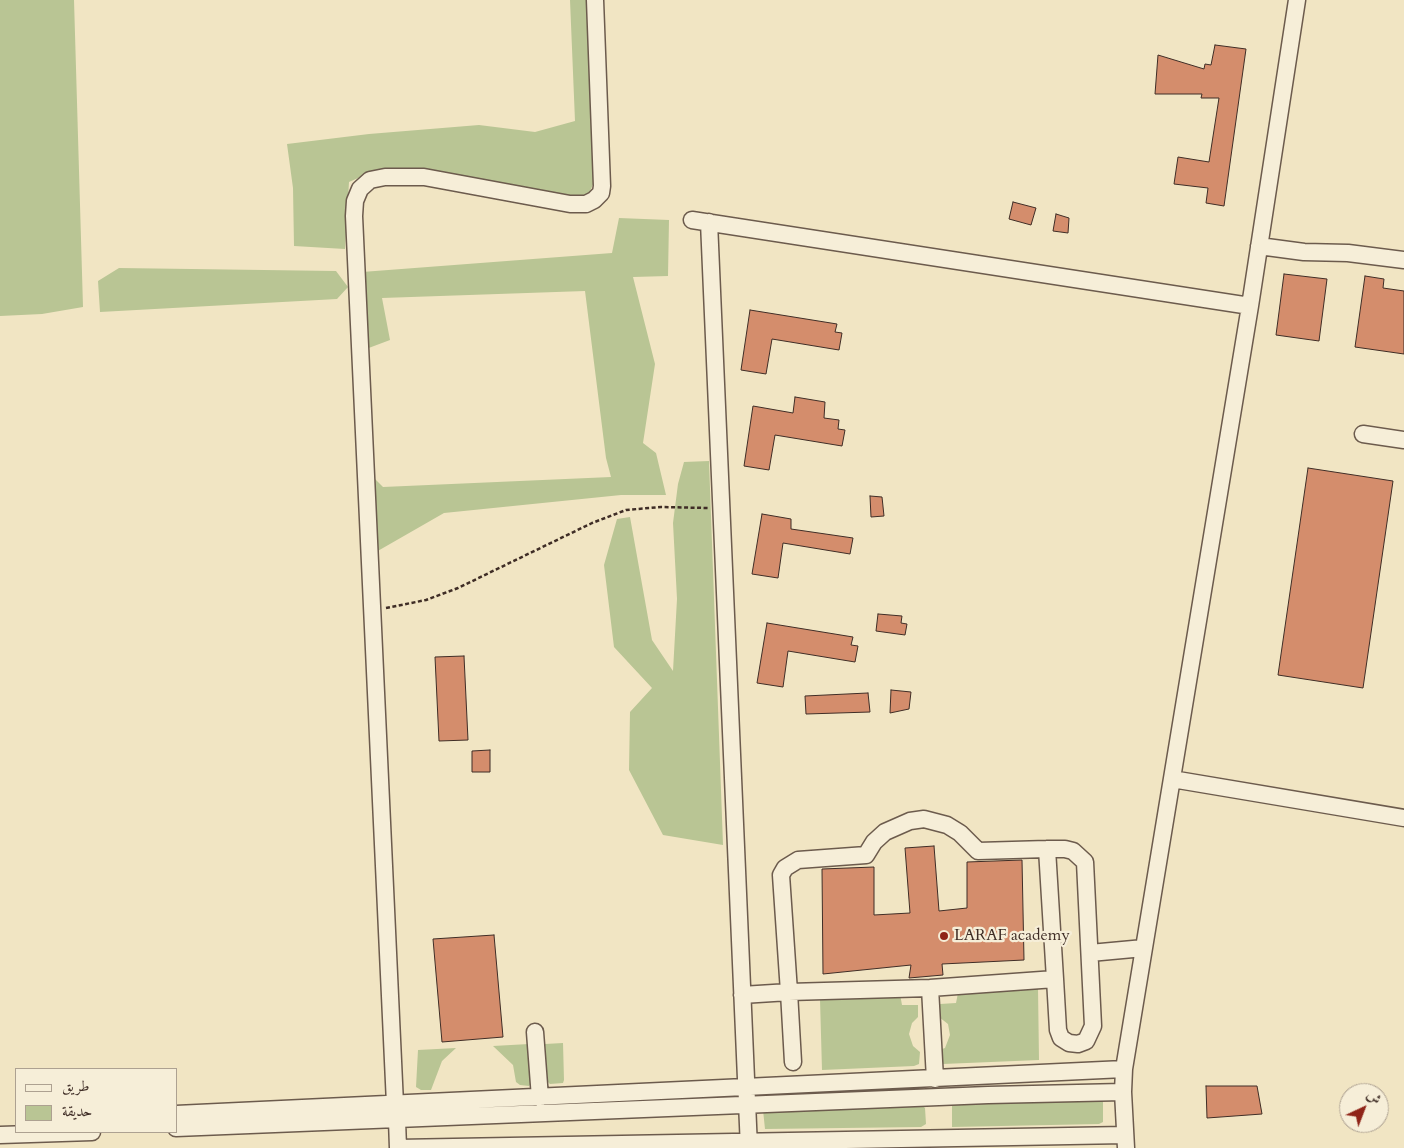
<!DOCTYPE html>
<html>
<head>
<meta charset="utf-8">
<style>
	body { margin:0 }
	#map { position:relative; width:1404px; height:1148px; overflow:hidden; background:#f1e5c3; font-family:Cardo,Amiri,serif }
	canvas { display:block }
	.legend { position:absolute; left:15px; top:1068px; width:162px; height:65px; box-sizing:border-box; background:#f6eed8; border:1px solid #ada191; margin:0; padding:6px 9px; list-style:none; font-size:15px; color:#3f2d26 }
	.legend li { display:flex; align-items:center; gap:10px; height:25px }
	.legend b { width:25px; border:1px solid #ada191 }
	.north { position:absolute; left:1339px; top:1083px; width:50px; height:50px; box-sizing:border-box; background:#f6eed8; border:1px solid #ada191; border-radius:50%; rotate:43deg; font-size:14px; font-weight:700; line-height:20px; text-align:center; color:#3f2d26 }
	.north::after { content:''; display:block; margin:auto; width:18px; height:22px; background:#8f2418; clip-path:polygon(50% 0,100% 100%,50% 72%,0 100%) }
</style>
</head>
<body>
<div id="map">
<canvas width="1404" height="1148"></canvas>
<ul class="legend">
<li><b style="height:6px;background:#f6eed8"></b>طريق</li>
<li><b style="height:14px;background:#b9c594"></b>حديقة</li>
</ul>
<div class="north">ش</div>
</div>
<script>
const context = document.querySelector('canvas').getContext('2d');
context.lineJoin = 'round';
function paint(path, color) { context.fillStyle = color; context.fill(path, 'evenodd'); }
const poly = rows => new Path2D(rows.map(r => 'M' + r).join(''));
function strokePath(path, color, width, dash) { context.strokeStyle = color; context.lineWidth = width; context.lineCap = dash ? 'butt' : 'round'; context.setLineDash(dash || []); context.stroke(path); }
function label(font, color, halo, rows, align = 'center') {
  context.font = font + ' Cardo,serif'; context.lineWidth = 4.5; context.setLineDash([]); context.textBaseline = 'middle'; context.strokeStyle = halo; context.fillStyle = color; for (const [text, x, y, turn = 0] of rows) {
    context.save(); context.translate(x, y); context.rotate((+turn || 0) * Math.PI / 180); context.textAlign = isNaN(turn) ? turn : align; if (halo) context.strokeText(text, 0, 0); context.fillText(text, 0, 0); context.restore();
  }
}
const green = poly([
	[0,0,74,0,83,307,42,314,0,316],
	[570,0,587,0,596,178,586,200,372,172,349,182,345,249,294,246,293,188,287,144,369,134,479,125,535,132,575,121],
	[619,218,669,220,668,276,633,277,655,364,643,443,656,453,666,495,621,495,444,513,376,552,375,479,383,487,611,477,606,458,585,291,382,298,390,340,366,349,362,272,612,253],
	[119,268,336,271,348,287,337,299,100,312,98,281],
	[709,461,723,845,663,835,629,770,630,712,652,688,614,647,604,565,617,519,630,517,652,640,673,671,677,599,673,523,678,484,684,462],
	[1038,988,1039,1060,943,1064,940,1062,939,1050,945,1048,950,1035,948,1024,939,1017,940,1004,956,1003,958,993],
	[900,994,902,1005,918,1005,918,1017,912,1023,909,1034,913,1046,920,1052,919,1064,914,1066,822,1070,820,999],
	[563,1043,564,1080,563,1083,550,1084,547,1081,545,1044],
	[529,1044,532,1082,529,1086,520,1085,516,1082,513,1065,493,1046],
	[456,1048,442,1061,431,1090,421,1090,416,1087,418,1050],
	[1103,1097,1103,1122,1099,1124,952,1127,952,1102],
	[920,1103,925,1108,926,1124,921,1127,765,1129,763,1110]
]);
const building = poly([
	[1215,45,1246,49,1224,206,1206,203,1208,188,1174,184,1178,157,1209,162,1219,98,1201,98,1202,94,1155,94,1158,55,1204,69,1205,64,1211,65,1215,45],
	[1013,202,1036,208,1031,225,1009,219,1013,202],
	[1056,214,1069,218,1068,233,1053,231,1056,214],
	[1284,274,1327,279,1319,341,1276,335,1284,274],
	[1365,276,1384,279,1383,288,1404,291,1404,354,1355,347,1365,276],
	[750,310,837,324,835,332,842,333,839,350,772,339,766,374,741,370,750,310],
	[795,397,825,402,824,418,839,420,838,429,845,430,842,446,775,435,769,470,744,466,753,406,793,413,795,397],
	[1308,468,1393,481,1363,688,1278,675,1308,468],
	[870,496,882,497,884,516,871,517,870,496],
	[762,514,791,519,791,529,853,538,850,554,783,543,778,578,752,574,762,514],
	[878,614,902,616,901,623,907,624,905,635,876,631,878,614],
	[767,623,853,637,851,645,858,646,855,662,788,651,783,687,757,683,767,623],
	[464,656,468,740,439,741,435,657,464,656],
	[891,690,911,692,909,709,890,713,891,690],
	[868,693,870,712,806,714,805,696,868,693],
	[490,750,490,772,472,772,472,751,490,750],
	[934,846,939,911,967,908,967,862,1022,860,1024,960,942,964,943,975,909,978,911,965,823,974,822,869,874,867,874,915,910,913,905,848,934,846],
	[494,935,503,1037,442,1042,433,939,494,935],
	[1206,1086,1257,1086,1262,1114,1207,1118,1206,1086]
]);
const path = poly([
	[386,608,426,600,458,588,592,523,626,510,661,507,708,508]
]);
const minor = poly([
	[692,220,1250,306],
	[709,222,749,1148],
	[1259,246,1304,252,1348,253,1404,260],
	[1363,434,1404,440],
	[1172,779,1404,818],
	[1047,849,1055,979,1058,1030,1061,1038,1069,1043,1078,1044,1086,1041,1093,1026,1085,862,1073,851,1065,849,1047,849,978,851,960,833,947,825,924,819,910,821,885,832,874,842,866,855,798,860,785,868,781,875,789,992,930,988,1055,979],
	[1090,953,1144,948],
	[930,988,935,1079],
	[742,995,789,992,793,1062],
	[535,1032,540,1098],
	[395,1104,354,216,355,201,360,189,370,180,385,177,424,177,570,204,586,204,594,200,601,193,602,186,595,0],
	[176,1114,1124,1069],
	[397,1120,398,1148,1125,1135],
	[176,1128,988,1095,1123,1092],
	[0,1135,92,1132],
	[1126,1148,1123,1092,1124,1069,1250,306,1297,0]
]);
const markers = [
	[944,936,5,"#8f2418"]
];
const poiNames = [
	["LARAF academy",954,936]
];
paint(green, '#b9c594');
paint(building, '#d48d6c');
strokePath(building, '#3f2d26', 1);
strokePath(minor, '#6c5b4d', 19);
strokePath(path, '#3f2d26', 2.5, [4, 2.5]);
strokePath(minor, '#f6eed8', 16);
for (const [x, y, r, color] of markers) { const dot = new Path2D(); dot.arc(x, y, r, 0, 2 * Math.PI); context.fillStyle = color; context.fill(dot); strokePath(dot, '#f6eed8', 2); }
label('16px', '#3f2d26', '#f6eed8', poiNames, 'left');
</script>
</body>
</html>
